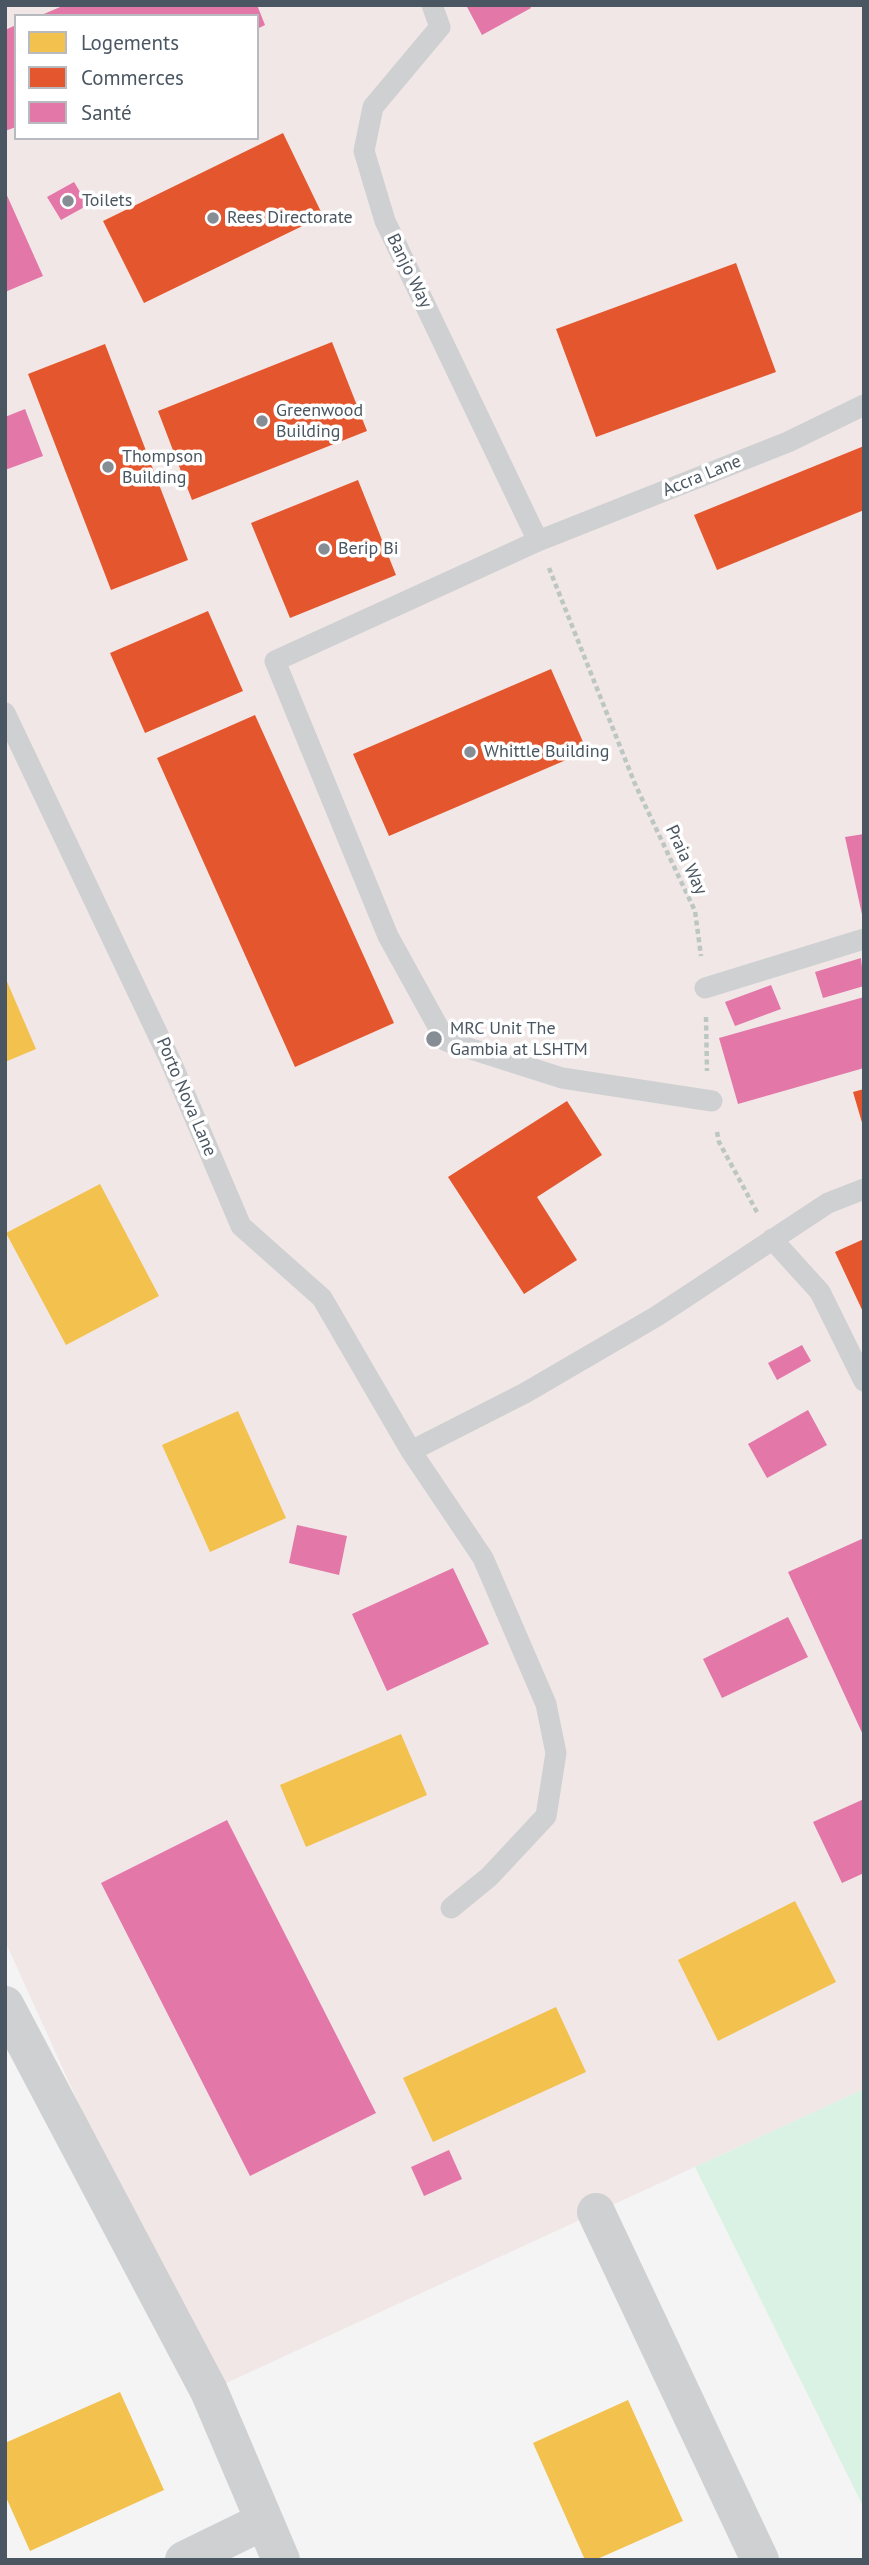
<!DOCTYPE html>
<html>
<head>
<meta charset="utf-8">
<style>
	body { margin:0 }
	#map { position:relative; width:869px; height:2565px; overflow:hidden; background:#f4f4f4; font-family:"PT Sans",sans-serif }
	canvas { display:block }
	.frame { position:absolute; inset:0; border:7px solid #4a5661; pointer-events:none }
	.legend { position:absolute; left:14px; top:14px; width:245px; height:126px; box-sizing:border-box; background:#fff; border:2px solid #b7bbc0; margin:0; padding:9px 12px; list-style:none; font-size:21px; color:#4a5661 }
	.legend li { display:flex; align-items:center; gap:14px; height:35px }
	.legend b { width:35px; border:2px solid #b7bbc0 }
</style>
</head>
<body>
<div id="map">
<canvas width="869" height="2565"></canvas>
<div class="frame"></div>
<ul class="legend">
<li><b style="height:19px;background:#f2c14e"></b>Logements</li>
<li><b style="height:19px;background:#e4572e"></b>Commerces</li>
<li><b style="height:19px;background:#e377a8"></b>Santé</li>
</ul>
</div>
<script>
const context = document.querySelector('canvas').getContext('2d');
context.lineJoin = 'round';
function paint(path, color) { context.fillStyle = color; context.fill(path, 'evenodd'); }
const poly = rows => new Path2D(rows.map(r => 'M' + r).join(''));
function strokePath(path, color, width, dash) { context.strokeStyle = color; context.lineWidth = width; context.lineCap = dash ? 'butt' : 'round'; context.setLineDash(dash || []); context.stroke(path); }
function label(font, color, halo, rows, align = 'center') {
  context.font = font + ' "PT Sans",sans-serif'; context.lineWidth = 7; context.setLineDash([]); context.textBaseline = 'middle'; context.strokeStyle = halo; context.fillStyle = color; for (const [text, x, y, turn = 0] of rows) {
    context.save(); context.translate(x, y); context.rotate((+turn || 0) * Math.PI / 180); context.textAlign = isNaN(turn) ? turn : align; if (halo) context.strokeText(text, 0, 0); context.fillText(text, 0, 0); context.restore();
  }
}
const medical = poly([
	[5,5,864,5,864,2089,209,2391,5,1941],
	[16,16,257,16,257,138,16,138]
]);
const green = poly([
	[864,2089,864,2508,695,2167]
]);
const homes = poly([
	[5,977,36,1049,5,1062],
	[100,1184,159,1296,66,1345,6,1233],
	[238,1411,286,1518,210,1552,162,1445],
	[401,1734,427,1795,306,1847,280,1785],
	[795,1901,836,1982,718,2041,678,1960],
	[556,2007,586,2072,433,2142,403,2078],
	[120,2392,164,2490,30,2551,5,2495,5,2443],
	[628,2400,683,2521,595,2560,585,2560,533,2443]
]);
const shops = poly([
	[283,133,323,216,144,303,103,221],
	[736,263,776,372,596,437,556,329],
	[332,342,367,431,192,500,158,411],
	[105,344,188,560,111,590,28,374],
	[864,446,864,510,717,570,694,515],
	[358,480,396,575,290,618,251,523],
	[208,611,243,691,145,733,110,653],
	[551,669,587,751,389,836,353,754],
	[255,715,394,1023,295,1067,157,758],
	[864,1089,864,1126,863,1126,853,1092],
	[567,1101,602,1155,537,1197,577,1260,524,1294,448,1177],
	[864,1239,864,1314,835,1252]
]);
const health = poly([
	[65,5,257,5,265,25,257,29,257,16,39,16],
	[466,5,529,5,531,8,482,35],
	[16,25,16,127,5,131,5,30],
	[74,182,88,205,61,220,47,197],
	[5,191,43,276,5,292],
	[25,409,43,456,5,470,5,417],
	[864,834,864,919,863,919,845,837],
	[861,958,864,986,823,998,815,972],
	[771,985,781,1009,735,1026,725,1002],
	[864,997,864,1068,738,1104,719,1038],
	[802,1345,811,1361,777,1380,768,1363],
	[808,1410,827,1445,767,1478,748,1444],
	[297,1525,347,1536,339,1575,289,1563],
	[864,1538,864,1737,788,1572],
	[453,1568,489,1644,387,1691,352,1614],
	[788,1617,808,1657,722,1698,703,1659],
	[864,1799,864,1873,842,1883,813,1822],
	[227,1820,376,2113,250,2176,101,1883],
	[449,2150,462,2179,424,2196,411,2167]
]);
const path = poly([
	[549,568,635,784,695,911,701,956],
	[706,1017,707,1071],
	[717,1132,719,1142,758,1214]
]);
const lane = poly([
	[432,5,440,27,373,107,364,151,385,221,538,541],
	[5,713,171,1062,241,1226,322,1298,411,1451,483,1558,546,1704,556,1753,546,1816,489,1877,451,1908],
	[705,988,864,939],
	[712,1101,562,1078,446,1041,388,936,275,661,538,541,788,442,864,405],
	[772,1239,820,1292,864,1381],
	[411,1451,525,1393,657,1316,828,1203,864,1189]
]);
const street = poly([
	[5,2005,209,2391,281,2560],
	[596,2212,760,2560],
	[184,2560,262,2522]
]);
const markers = [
	[68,201,7,"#868d94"],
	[213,218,7,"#868d94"],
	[262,421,7,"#868d94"],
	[108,467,7,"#868d94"],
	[324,549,7,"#868d94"],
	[470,752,7,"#868d94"],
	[434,1039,9,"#868d94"]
];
const poiNames = [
	["Toilets",82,201],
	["Rees Directorate",227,218],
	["Greenwood",276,411],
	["Building",276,432],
	["Thompson",122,457],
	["Building",122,478],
	["Berip Bi",338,549],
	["Whittle Building",484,752],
	["MRC Unit The",450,1029],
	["Gambia at LSHTM",450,1050]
];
const streetNames = [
	["Banjo Way",409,271,64],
	["Accra Lane",702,476,-22],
	["Praia Way",686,860,65],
	["Porto Nova Lane",186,1097,67]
];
paint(medical, '#f1e7e6');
paint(green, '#d9f2e3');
paint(homes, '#f2c14e');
paint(shops, '#e4572e');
paint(health, '#e377a8');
strokePath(path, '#bcc7c4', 4.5, [5, 3.5]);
strokePath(lane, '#ced0d2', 21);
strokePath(street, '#ced0d2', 38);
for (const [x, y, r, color] of markers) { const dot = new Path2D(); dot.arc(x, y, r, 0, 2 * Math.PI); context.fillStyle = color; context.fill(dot); strokePath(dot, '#fff', 2.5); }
label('18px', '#4a5661', '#fff', poiNames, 'left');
label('18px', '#4a5661', '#fff', streetNames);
</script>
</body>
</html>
